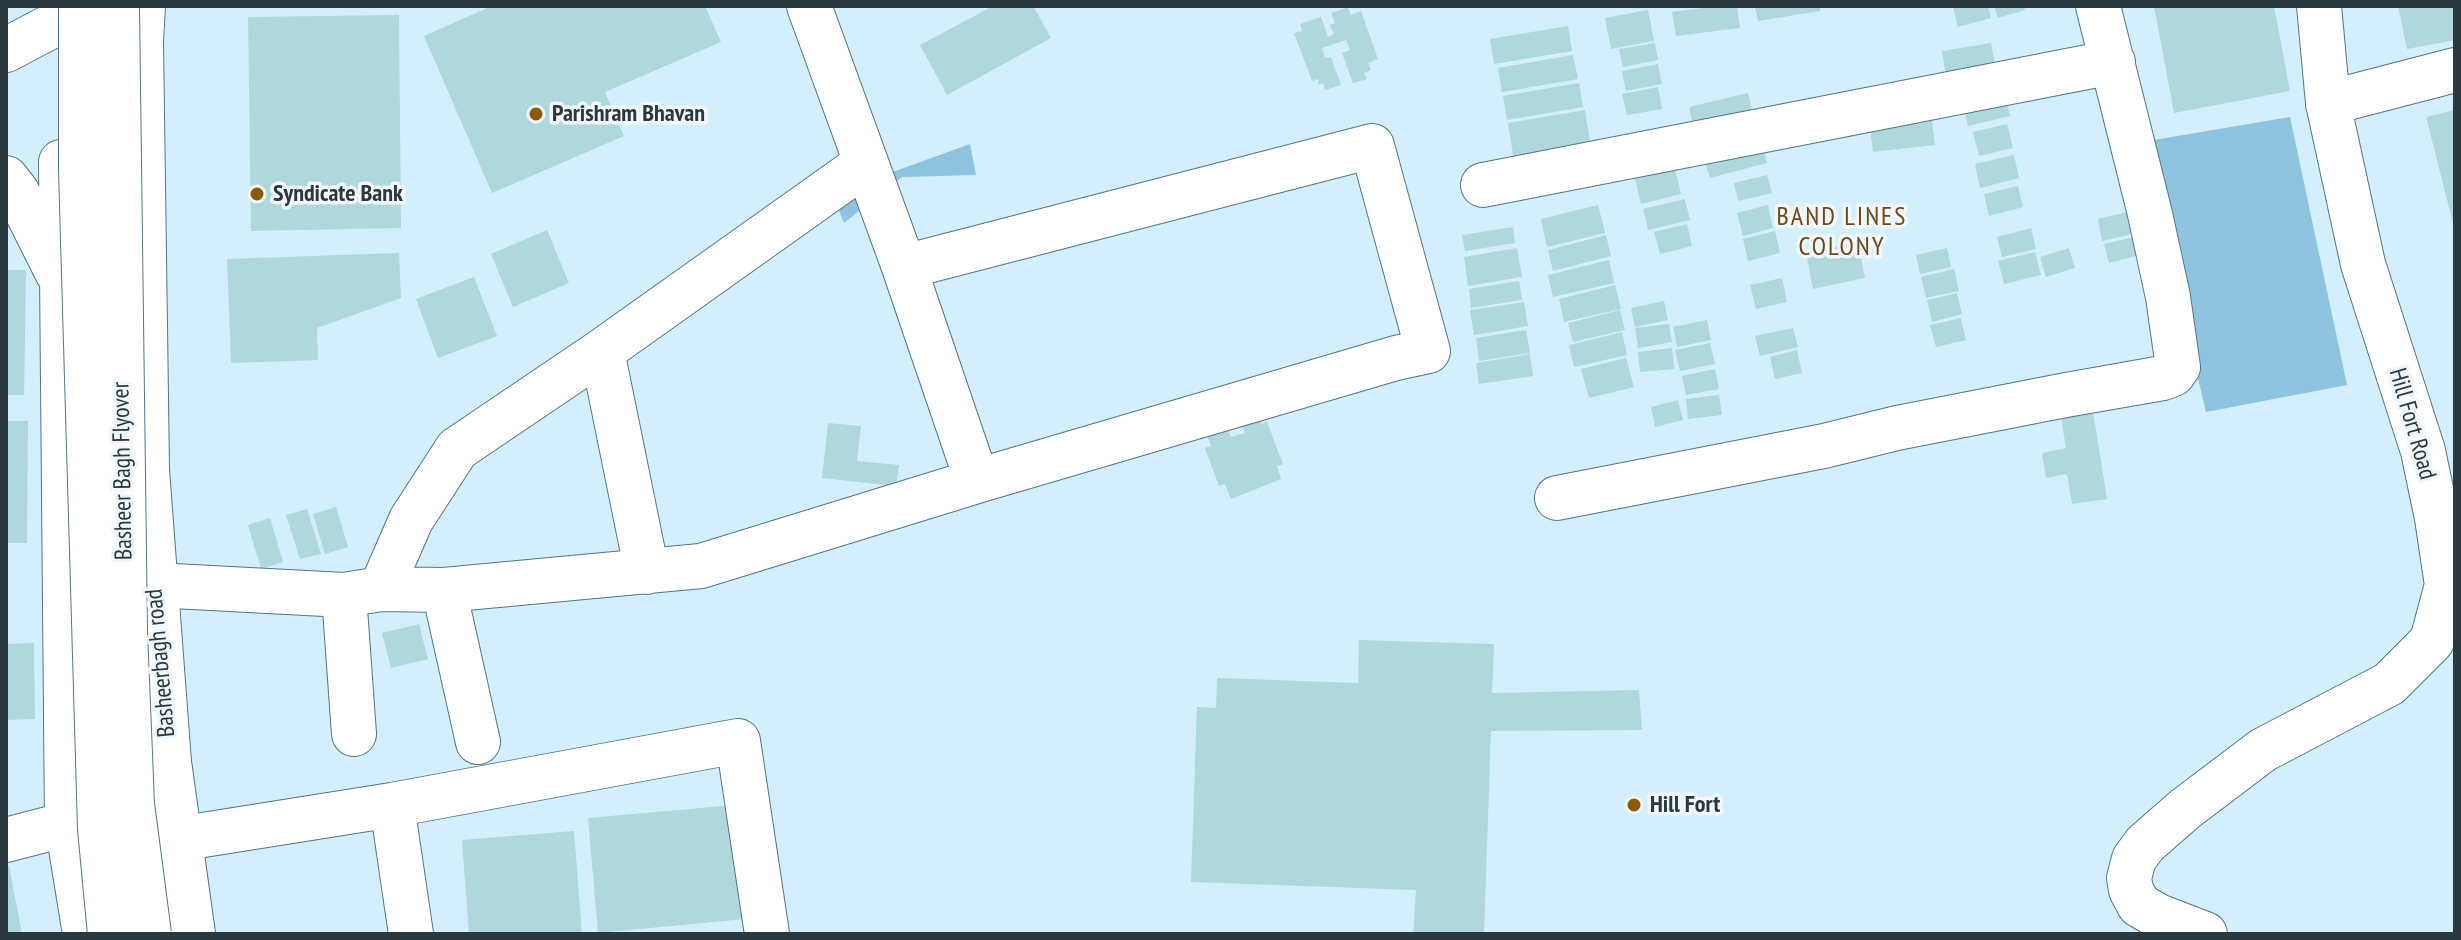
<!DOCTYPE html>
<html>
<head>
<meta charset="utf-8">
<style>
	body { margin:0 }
	#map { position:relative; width:2461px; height:940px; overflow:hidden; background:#d3eefd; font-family:"PT Sans Narrow",sans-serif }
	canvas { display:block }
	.frame { position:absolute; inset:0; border:8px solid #2a383f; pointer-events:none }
</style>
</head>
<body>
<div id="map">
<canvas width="2461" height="940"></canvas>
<div class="frame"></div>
</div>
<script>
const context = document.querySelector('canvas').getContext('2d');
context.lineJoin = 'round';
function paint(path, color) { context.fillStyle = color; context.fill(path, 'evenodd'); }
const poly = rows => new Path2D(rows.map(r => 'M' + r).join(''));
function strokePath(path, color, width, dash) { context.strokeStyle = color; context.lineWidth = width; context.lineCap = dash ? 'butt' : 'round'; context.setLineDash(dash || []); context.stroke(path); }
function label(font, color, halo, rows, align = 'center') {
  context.font = font + ' "PT Sans Narrow",sans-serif'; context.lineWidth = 7; context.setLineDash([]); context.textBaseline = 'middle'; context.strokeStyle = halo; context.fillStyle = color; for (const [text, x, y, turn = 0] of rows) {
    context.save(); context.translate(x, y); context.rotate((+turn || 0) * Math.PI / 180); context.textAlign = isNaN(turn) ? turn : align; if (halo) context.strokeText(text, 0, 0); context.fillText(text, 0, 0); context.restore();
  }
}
const green = poly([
	[2290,117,2347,385,2206,412,2142,142],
	[970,144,976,175,902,177,844,223,832,194]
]);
const building = poly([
	[492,6,705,6,721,42,605,92,624,136,492,193,424,36],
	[993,6,1033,6,1051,38,947,95,920,45],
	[1718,6,1737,6,1740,28,1676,36,1672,12],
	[1755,6,1820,6,1820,11,1758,21],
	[1953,6,1988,6,1991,18,1958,27],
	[1994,6,2024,6,2025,10,1998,18],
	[2154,6,2274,6,2290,91,2174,113],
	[2398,6,2455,6,2455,40,2407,49],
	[1348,7,1351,15,1361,11,1378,59,1368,63,1371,70,1364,73,1367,79,1353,83,1342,53,1350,50,1346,40,1322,48,1325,58,1331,57,1341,85,1325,90,1323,83,1319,85,1318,79,1312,81,1294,33,1302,31,1300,24,1321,17,1328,37,1334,34,1330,25,1335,23,1331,13],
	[1648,10,1654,41,1611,49,1605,18],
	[399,15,401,228,251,231,248,17],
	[1568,26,1572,51,1494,64,1490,39],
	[1655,43,1658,60,1623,67,1619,49],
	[1991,43,1996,69,1946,77,1942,51],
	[1573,55,1578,79,1502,92,1498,68],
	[1658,64,1662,84,1626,91,1622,71],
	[1579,83,1583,107,1507,120,1503,96],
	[1658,87,1662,109,1627,115,1622,94],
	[1748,93,1753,114,1694,128,1689,107],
	[2005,95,2010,116,1968,126,1963,104],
	[1585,110,1591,148,1514,161,1508,123],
	[2455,110,2455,227,2454,227,2426,117],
	[1931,112,1935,145,1873,152,1869,119],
	[2007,124,2013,148,1979,156,1973,132],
	[1759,132,1767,163,1710,178,1701,147],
	[2014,155,2019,178,1980,188,1975,164],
	[1675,169,1681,194,1641,204,1635,179],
	[1767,175,1772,193,1738,201,1734,183],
	[2018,186,2023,207,1989,216,1984,194],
	[1685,199,1690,220,1648,230,1643,209],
	[1598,205,1605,233,1547,247,1541,219],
	[1768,205,1773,228,1743,236,1737,213],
	[2144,208,2149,230,2102,241,2098,219],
	[1687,224,1692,246,1660,254,1654,232],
	[1513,227,1515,243,1465,251,1462,235],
	[2031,228,2036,249,2002,257,1997,237],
	[547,230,569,283,513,307,491,254],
	[1775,231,1780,253,1748,261,1743,239],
	[2150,233,2154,251,2109,263,2104,244],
	[1606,235,1611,256,1553,271,1548,250],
	[1858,242,1865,278,1813,289,1806,253],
	[1517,248,1522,277,1468,286,1464,257],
	[1947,248,1951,267,1920,274,1916,255],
	[2069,248,2075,268,2046,277,2040,257],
	[2035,252,2041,275,2004,284,1998,261],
	[399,253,401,298,317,328,318,360,231,363,227,259],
	[1609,260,1614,283,1553,297,1548,275],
	[1954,269,1959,291,1926,298,1921,277],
	[6,270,26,270,24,395,6,395],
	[474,277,497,336,438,358,416,299],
	[1782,278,1787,302,1756,309,1750,285],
	[1519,281,1522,300,1471,308,1469,289],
	[1615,285,1621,309,1564,322,1559,299],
	[1957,293,1962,314,1932,322,1927,300],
	[1664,301,1668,320,1635,327,1631,308],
	[1524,302,1528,326,1474,335,1470,310],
	[1620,310,1625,330,1573,342,1568,323],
	[1961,318,1966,340,1936,347,1930,325],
	[1707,320,1711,340,1677,347,1673,327],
	[1669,324,1672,342,1638,348,1635,328],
	[1793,328,1798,347,1760,356,1755,336],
	[1526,330,1530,353,1479,361,1476,338],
	[1622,332,1627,355,1574,367,1569,345],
	[1710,343,1715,364,1680,371,1675,350],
	[1672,348,1674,369,1640,372,1638,352],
	[1797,350,1802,373,1775,379,1770,357],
	[1530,354,1533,376,1479,384,1476,363],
	[1626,358,1634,387,1589,398,1581,369],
	[1715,369,1719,389,1686,395,1682,376],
	[2090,393,2107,499,2072,504,2067,474,2046,478,2042,453,2066,448,2058,399],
	[1719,395,1722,415,1688,419,1686,399],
	[1678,400,1683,420,1655,427,1651,407],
	[1256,411,1261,424,1267,422,1283,464,1277,466,1281,479,1231,499,1225,484,1219,486,1205,448,1211,446,1205,430,1225,423,1231,437,1245,433,1239,417],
	[6,421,28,421,27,543,6,543],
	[828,423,861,426,857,461,899,465,896,486,822,478],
	[336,507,348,547,325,554,313,514],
	[307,509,321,554,300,559,286,515],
	[270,518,283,562,261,569,248,525],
	[419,624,428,659,391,668,382,633],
	[1359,640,1494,644,1492,693,1639,690,1642,730,1491,731,1484,934,1413,934,1416,890,1191,882,1197,707,1216,708,1217,678,1358,683],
	[34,643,35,719,6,720,6,644],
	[735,805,745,919,598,933,588,818],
	[574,831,582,934,469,934,462,840],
	[9,866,22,934,6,934,6,867]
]);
const minor = poly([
	[2328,103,2455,70],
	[1483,185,2113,62],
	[904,267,1372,146,1428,351,1396,358,977,481],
	[602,351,647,572],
	[1557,498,1824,446,1897,428,2066,395,2163,378,2173,374,2178,367,2168,297,2150,214,2098,6],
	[154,585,344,595,381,589,444,590,701,566,977,481,904,267,809,6],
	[381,589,411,520,457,449,602,351,865,164],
	[444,590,478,742],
	[344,595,354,734],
	[392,805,411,934],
	[178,839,392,805,738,741,767,934],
	[6,840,67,824]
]);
const major = poly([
	[143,6,141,41,147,470,169,762,193,934],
	[6,50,61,21,116,15],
	[61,162,67,824,85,934],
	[6,178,17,192,57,272],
	[2205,934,2158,916,2139,905,2131,890,2129,878,2134,859,2145,844,2185,809,2263,750,2389,684,2432,641,2447,585,2437,518,2423,451,2363,264,2328,103,2319,6]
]);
const majorBridge = poly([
	[81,6,81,170,100,829,110,934],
	[117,6,125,631,132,804,149,934]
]);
const markers = [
	[536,114,8,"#8c5a04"],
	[257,194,8,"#8c5a04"],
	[1634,805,8,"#8c5a04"]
];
const poiNames = [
	["Parishram Bhavan",552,114],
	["Syndicate Bank",273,194],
	["Hill Fort",1650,805]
];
const streetNames = [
	["Hill Fort Road",2412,424,74],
	["Basheer Bagh Flyover",123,471,-91],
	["Basheerbagh road",161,663,-95]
];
const neighbourhoodNames = [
	["BAND LINES",1842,218],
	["COLONY",1842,248]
];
paint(green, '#8fc4e1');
paint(building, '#aed8db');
strokePath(minor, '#567586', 46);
strokePath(major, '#567586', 46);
strokePath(minor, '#fff', 44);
strokePath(major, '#fff', 44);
strokePath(majorBridge, '#567586', 46, []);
strokePath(majorBridge, '#fff', 44);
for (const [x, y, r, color] of markers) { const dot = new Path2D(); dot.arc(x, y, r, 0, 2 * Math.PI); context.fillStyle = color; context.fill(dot); strokePath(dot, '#f1f7fb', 3); }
label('bold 24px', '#2a383f', '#f1f7fb', poiNames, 'left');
label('24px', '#2a383f', '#f1f7fb', streetNames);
context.letterSpacing = '2px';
label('26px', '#6d4a18', '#f1f7fb', neighbourhoodNames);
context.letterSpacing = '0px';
</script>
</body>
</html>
